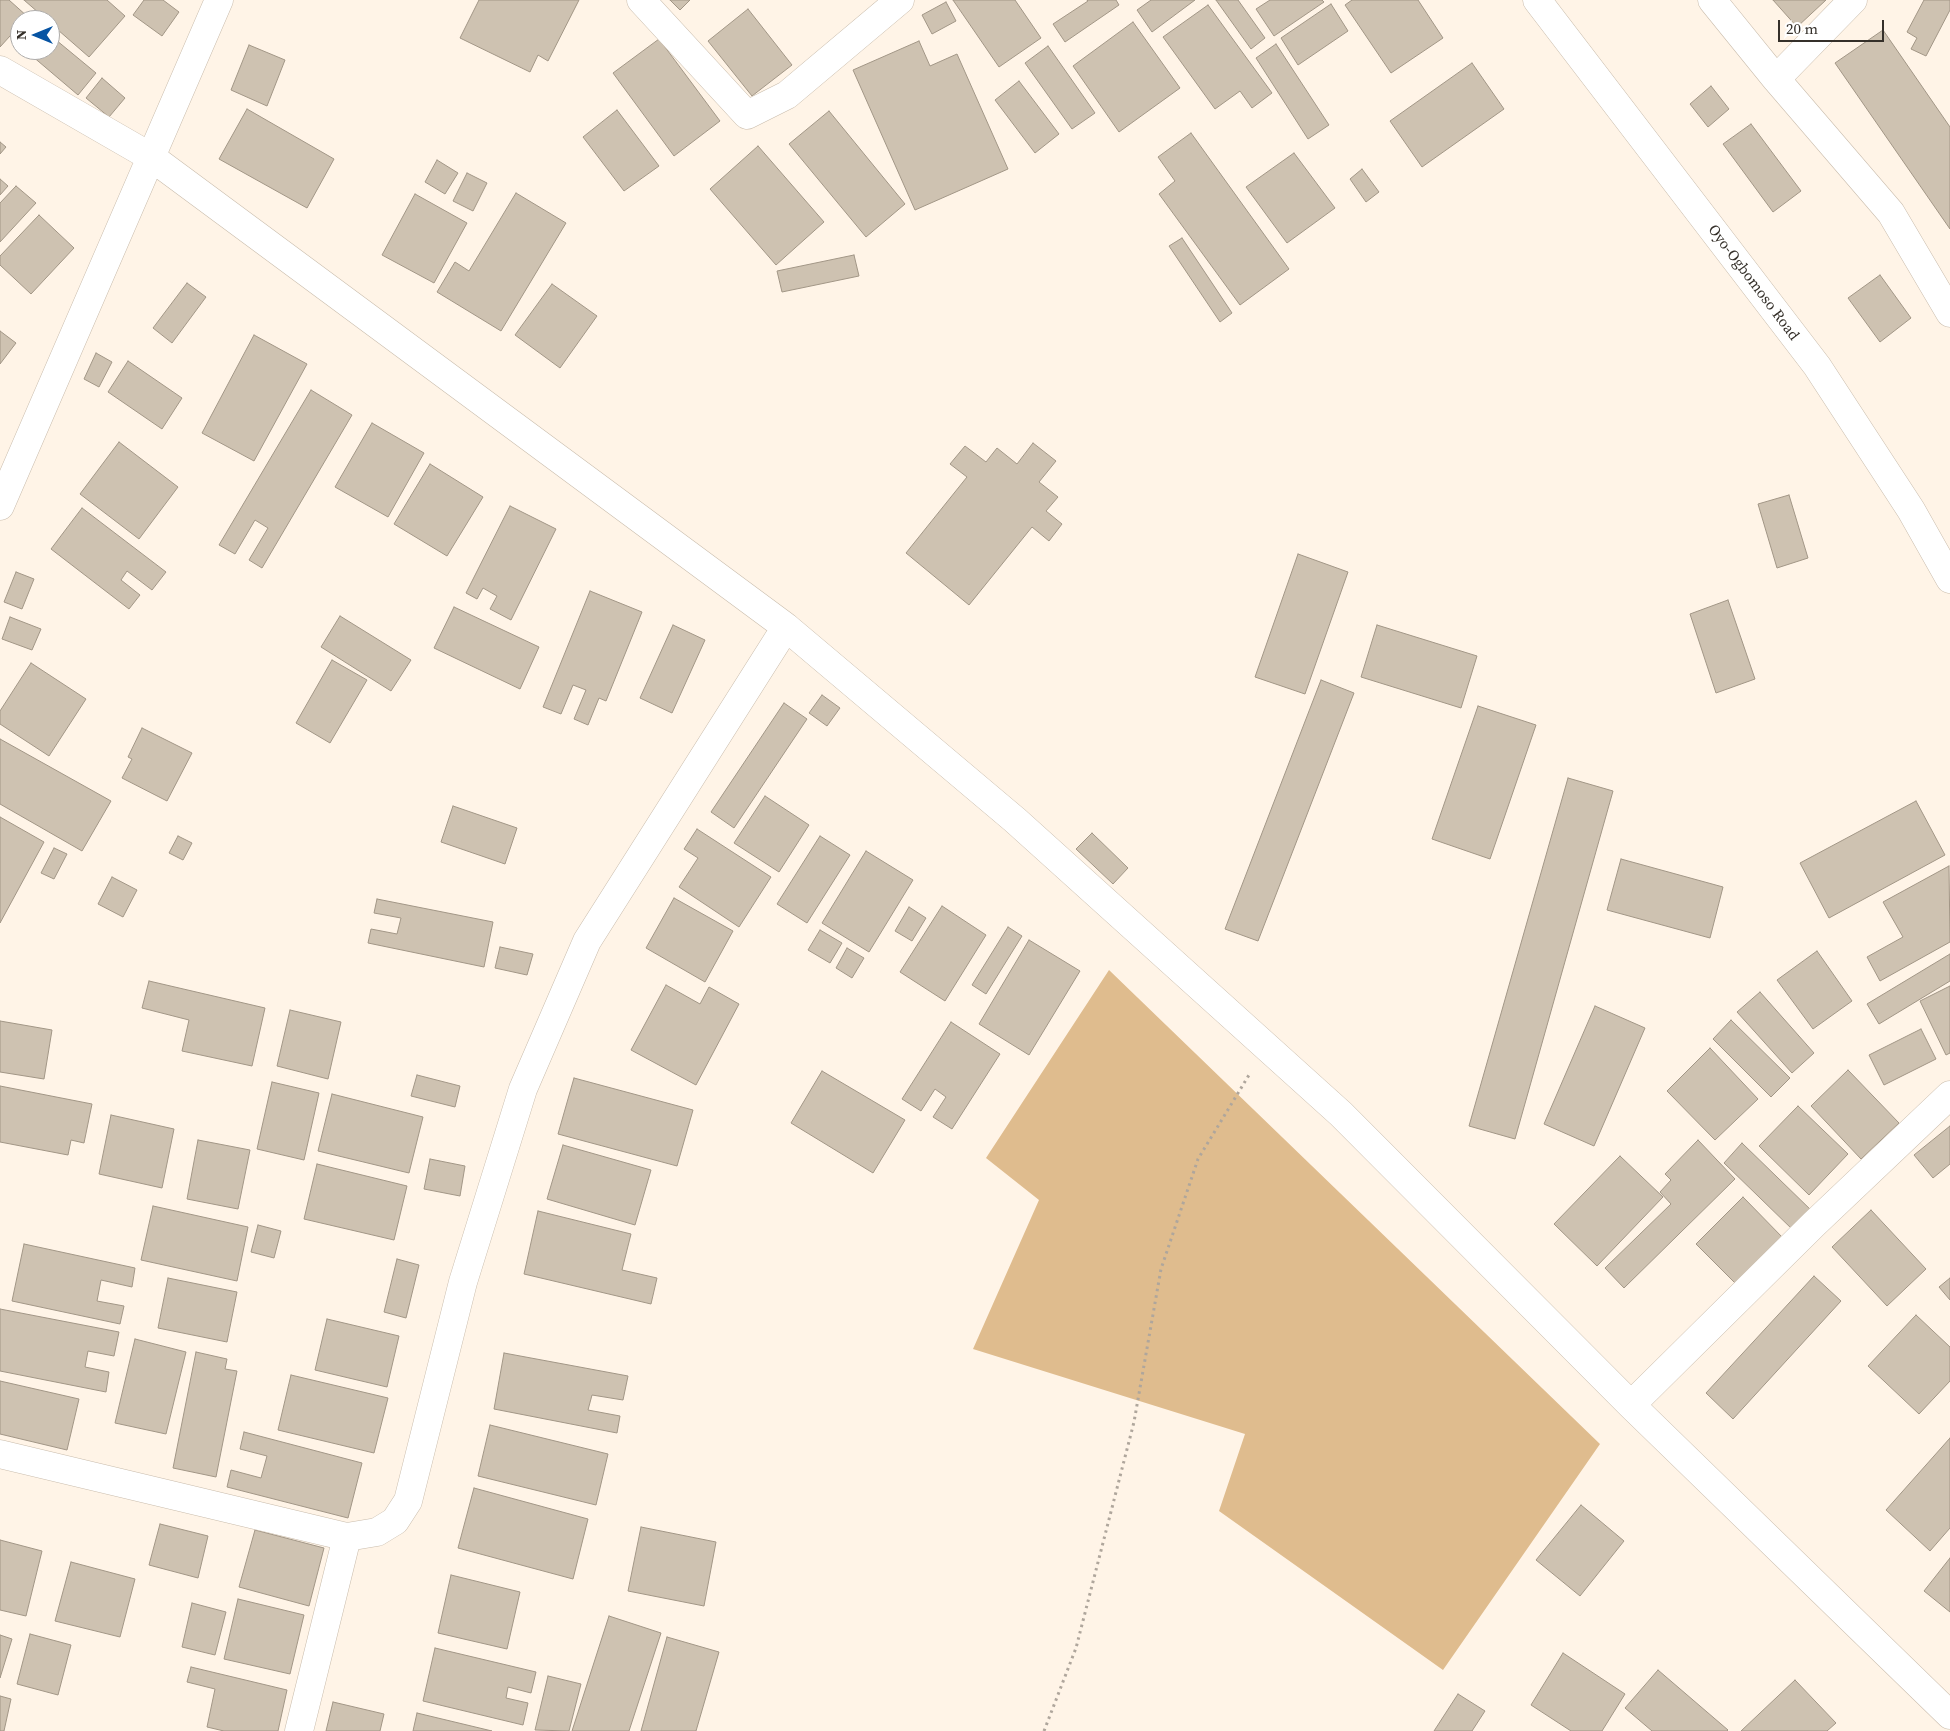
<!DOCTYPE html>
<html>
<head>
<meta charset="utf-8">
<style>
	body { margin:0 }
	#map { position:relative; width:1950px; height:1731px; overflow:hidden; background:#fff4e7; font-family:"Source Serif 4",serif }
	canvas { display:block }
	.north { position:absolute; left:10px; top:10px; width:50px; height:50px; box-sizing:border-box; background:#fff; border:1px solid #aeacaa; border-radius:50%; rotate:270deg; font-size:14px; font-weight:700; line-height:20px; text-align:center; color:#35302a }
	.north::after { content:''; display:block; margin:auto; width:18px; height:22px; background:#0754a3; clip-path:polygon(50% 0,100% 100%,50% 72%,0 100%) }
	.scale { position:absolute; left:1778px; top:20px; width:106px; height:22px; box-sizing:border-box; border:2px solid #35302a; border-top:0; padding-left:6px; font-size:15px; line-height:18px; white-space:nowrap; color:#35302a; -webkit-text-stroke:4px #fff; paint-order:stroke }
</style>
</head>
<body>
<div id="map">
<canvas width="1950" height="1731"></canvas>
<div class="north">N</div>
<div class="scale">20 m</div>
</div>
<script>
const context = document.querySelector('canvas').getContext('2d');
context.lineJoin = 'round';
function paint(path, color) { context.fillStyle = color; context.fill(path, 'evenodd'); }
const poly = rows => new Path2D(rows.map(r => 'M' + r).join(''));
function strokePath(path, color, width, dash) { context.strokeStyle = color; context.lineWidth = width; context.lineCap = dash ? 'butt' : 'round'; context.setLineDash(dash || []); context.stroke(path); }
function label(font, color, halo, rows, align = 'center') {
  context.font = font + ' "Source Serif 4",serif'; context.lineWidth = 5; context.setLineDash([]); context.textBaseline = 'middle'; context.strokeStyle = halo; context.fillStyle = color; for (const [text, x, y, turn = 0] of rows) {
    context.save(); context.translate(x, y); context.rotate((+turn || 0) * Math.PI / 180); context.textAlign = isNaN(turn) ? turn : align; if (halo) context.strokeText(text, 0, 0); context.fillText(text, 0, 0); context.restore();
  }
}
const green = poly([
	[1109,970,1600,1444,1443,1670,1219,1511,1245,1434,973,1349,1039,1200,986,1158]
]);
const building = poly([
	[0,0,9,0,28,17,25,20,20,20,20,25,0,47,0,0],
	[24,0,107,0,125,16,89,57,50,23,50,20,47,20,24,0],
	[144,0,163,0,179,12,162,36,133,15,144,0],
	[479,0,579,0,548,61,538,55,530,72,460,38,479,0],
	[670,0,690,0,680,10,670,0],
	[953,0,1015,0,1041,38,999,67,953,0],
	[1087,0,1116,0,1119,5,1065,42,1053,24,1088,1,1087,0],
	[1151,0,1195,0,1152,32,1137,10,1151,0],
	[1216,0,1238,0,1265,38,1251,49,1216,0],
	[1270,0,1322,0,1324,2,1274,36,1256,9,1270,0],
	[1352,0,1418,0,1443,38,1391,73,1345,5,1352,0],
	[1773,0,1826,0,1797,27,1773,0],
	[1924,0,1950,0,1950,10,1926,56,1911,49,1917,38,1907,32,1924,0],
	[946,2,956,21,932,34,922,15,946,2],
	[1331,4,1348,31,1298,65,1281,38,1331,4],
	[1208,5,1272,93,1252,108,1240,91,1215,109,1163,37,1208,5],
	[748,9,792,65,752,96,708,41,748,9],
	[1133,22,1180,88,1119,132,1073,66,1133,22],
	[1883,30,1950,127,1950,229,1835,63,1883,30],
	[50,35,96,73,78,95,25,50,50,50,50,35],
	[659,39,720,121,674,156,613,73,659,39],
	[919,41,930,66,957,54,1008,169,915,210,853,70,919,41],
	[1276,44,1329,125,1308,139,1256,58,1276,44],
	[249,45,285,60,267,106,231,90,249,45],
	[1048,46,1095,113,1072,129,1025,63,1048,46],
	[1472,63,1504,109,1422,167,1390,121,1472,63],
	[102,78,125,98,109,117,86,98,102,78],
	[1019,81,1059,134,1035,153,995,100,1019,81],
	[1711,86,1729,109,1708,127,1690,104,1711,86],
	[247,109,334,159,307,208,219,159,247,109],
	[617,110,659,166,624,191,583,137,617,110],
	[829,111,905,204,866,237,789,144,829,111],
	[1751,124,1801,191,1773,212,1723,144,1751,124],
	[1191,133,1289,269,1240,305,1159,194,1175,181,1158,157,1191,133],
	[0,142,6,147,0,154,0,142],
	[758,146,824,222,776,265,710,189,758,146],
	[1294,153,1335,208,1287,243,1246,187,1294,153],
	[437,160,458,173,445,194,425,182,437,160],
	[1362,169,1379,192,1366,202,1350,179,1362,169],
	[467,173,487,183,473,211,453,201,467,173],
	[0,179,8,186,0,195,0,179],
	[16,186,36,203,0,242,0,203,16,186],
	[516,193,566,223,501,331,437,292,455,262,469,271,516,193],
	[415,194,467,223,434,283,382,255,415,194],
	[39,215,74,248,31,294,0,265,0,256,39,215],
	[1182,238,1232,313,1220,322,1169,246,1182,238],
	[854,255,859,276,782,292,777,271,854,255],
	[1880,275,1911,318,1880,342,1848,298,1880,275],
	[187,283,206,297,172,343,153,328,187,283],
	[552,284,597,316,560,368,515,335,552,284],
	[0,331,16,343,0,364,0,331],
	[254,335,307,364,254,461,202,433,254,335],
	[96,353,112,362,99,387,84,379,96,353],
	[128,361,182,398,162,429,108,392,128,361],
	[311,390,352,415,262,568,249,560,268,528,255,520,235,554,219,545,311,390],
	[372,423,424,453,388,517,335,487,372,423],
	[119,442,178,487,139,539,80,494,119,442],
	[1033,443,1056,461,1039,482,1058,497,1046,511,1062,524,1049,541,1032,527,969,605,906,553,967,477,950,464,965,446,986,462,997,448,1017,464,1033,443],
	[430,464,483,497,447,556,394,524,430,464],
	[1789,495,1808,558,1777,568,1758,504,1789,495],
	[510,506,556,529,511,620,490,609,497,596,483,588,477,599,466,593,510,506],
	[82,508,166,572,152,590,127,571,121,580,140,595,129,609,51,549,82,508],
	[1298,554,1348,572,1305,694,1255,677,1298,554],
	[16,572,34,579,22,609,4,602,16,572],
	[590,591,642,612,606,701,599,698,588,725,574,719,586,690,573,685,561,714,543,707,590,591],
	[1728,600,1755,679,1716,693,1690,614,1728,600],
	[454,607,539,647,520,689,434,648,454,607],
	[340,616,411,660,391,691,321,647,340,616],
	[10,617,41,629,32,650,2,639,10,617],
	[673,625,705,640,672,713,640,698,673,625],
	[1377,625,1477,656,1461,708,1361,677,1377,625],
	[332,660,367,680,330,743,296,723,332,660],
	[31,663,86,699,49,756,0,724,0,711,31,663],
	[1321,680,1354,693,1258,941,1225,929,1321,680],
	[822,695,840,708,827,726,809,713,822,695],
	[784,703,807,719,734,828,711,812,784,703],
	[1478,706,1536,725,1490,859,1432,839,1478,706],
	[142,728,192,753,167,801,122,778,132,759,128,757,142,728],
	[0,739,111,801,82,851,0,804,0,739],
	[1568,778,1613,791,1515,1139,1469,1126,1568,778],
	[765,796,809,825,779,872,734,843,765,796],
	[1916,801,1945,855,1829,918,1800,863,1916,801],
	[453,806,517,828,505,864,441,842,453,806],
	[0,817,44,842,0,923,0,817],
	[697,829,771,877,739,927,679,887,698,858,684,849,697,829],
	[1092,833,1128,868,1113,884,1076,849,1092,833],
	[178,836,192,843,183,860,169,853,178,836],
	[820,836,850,855,807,923,777,904,820,836],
	[54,848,67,854,54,879,41,873,54,848],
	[866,851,913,880,869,952,822,923,866,851],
	[1621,859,1723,887,1710,938,1607,910,1621,859],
	[1949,866,1950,942,1880,981,1867,957,1903,937,1883,902,1949,866],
	[112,877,137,890,123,917,98,904,112,877],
	[674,898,733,931,705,982,646,948,674,898],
	[377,899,493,922,484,967,368,943,371,929,397,934,401,918,374,913,377,899],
	[942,906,986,935,945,1001,900,972,942,906],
	[909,907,926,918,912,941,895,931,909,907],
	[1008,927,1022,936,986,994,972,985,1008,927],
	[820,930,842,943,830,963,808,950,820,930],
	[1029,940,1080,971,1029,1055,979,1024,1029,940],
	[500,947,533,954,527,975,495,968,500,947],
	[847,948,864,958,852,978,836,968,847,948],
	[1817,951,1852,1001,1813,1029,1777,980,1817,951],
	[1950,954,1950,981,1879,1024,1867,1004,1950,954],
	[149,981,265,1008,252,1066,182,1051,189,1020,142,1008,149,981],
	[666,985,700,1004,709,987,739,1004,696,1085,631,1050,666,985],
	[1950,986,1950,1053,1946,1055,1920,1001,1950,986],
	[1760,992,1814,1053,1792,1073,1737,1012,1760,992],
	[1595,1006,1645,1028,1594,1146,1544,1124,1595,1006],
	[290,1010,341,1022,328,1079,277,1066,290,1010],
	[1731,1020,1790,1078,1771,1097,1713,1039,1731,1020],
	[0,1021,52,1030,44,1079,0,1072,0,1021],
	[951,1022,1000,1054,952,1129,933,1117,946,1097,935,1089,921,1111,902,1099,951,1022],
	[1921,1029,1936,1059,1884,1085,1869,1055,1921,1029],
	[1710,1048,1758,1099,1715,1140,1667,1091,1710,1048],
	[1848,1070,1899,1123,1861,1159,1811,1106,1848,1070],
	[822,1071,905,1120,873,1173,791,1123,822,1071],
	[417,1075,460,1086,455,1107,411,1096,417,1075],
	[574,1078,693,1110,677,1166,558,1134,574,1078],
	[272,1082,319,1093,304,1160,257,1149,272,1082],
	[0,1086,92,1104,84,1143,71,1140,68,1155,0,1142,0,1086],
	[332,1094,423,1117,409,1173,318,1151,332,1094],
	[1798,1106,1848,1154,1809,1195,1759,1146,1798,1106],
	[111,1115,174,1129,162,1188,99,1174,111,1115],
	[1950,1126,1950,1164,1933,1178,1914,1155,1950,1126],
	[198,1140,250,1150,238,1209,187,1199,198,1140],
	[1698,1140,1735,1179,1624,1288,1605,1268,1671,1204,1660,1192,1671,1180,1665,1174,1698,1140],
	[1742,1143,1813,1212,1794,1231,1724,1163,1742,1143],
	[563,1145,651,1170,635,1225,547,1199,563,1145],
	[1620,1156,1663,1197,1597,1266,1554,1224,1620,1156],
	[430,1159,465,1166,460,1196,424,1189,430,1159],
	[317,1164,407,1186,394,1240,304,1219,317,1164],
	[1743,1197,1784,1239,1737,1285,1696,1244,1743,1197],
	[153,1206,248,1227,237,1281,141,1260,153,1206],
	[1871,1210,1926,1269,1887,1306,1832,1247,1871,1210],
	[538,1211,631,1234,622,1270,657,1278,651,1304,524,1274,538,1211],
	[258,1225,281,1231,274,1258,251,1252,258,1225],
	[24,1244,135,1268,132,1287,101,1280,97,1301,124,1306,120,1324,12,1301,24,1244],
	[397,1259,419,1265,406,1318,384,1312,397,1259],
	[1814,1276,1841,1301,1733,1419,1706,1393,1814,1276],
	[168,1278,237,1292,227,1342,158,1328,168,1278],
	[1950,1278,1950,1300,1939,1287,1950,1278],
	[0,1309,119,1332,114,1356,88,1351,85,1367,109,1372,106,1392,0,1371,0,1309],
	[1916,1315,1950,1347,1950,1381,1919,1414,1868,1366,1916,1315],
	[327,1319,399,1336,387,1387,315,1370,327,1319],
	[135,1339,186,1352,166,1434,115,1423,135,1339],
	[196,1352,227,1359,225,1369,237,1371,216,1477,173,1468,196,1352],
	[504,1353,628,1376,623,1400,592,1395,588,1410,620,1416,617,1433,494,1409,504,1353],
	[291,1375,388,1398,374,1453,278,1430,291,1375],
	[0,1381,79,1399,67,1450,0,1434,0,1381],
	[490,1425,608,1454,596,1505,478,1476,490,1425],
	[244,1432,362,1463,348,1518,227,1487,231,1470,261,1478,267,1456,240,1449,244,1432],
	[1950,1438,1950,1528,1930,1551,1886,1510,1950,1438],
	[474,1488,588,1519,573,1579,458,1548,474,1488],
	[1581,1505,1624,1541,1580,1596,1536,1560,1581,1505],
	[160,1524,208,1536,198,1578,149,1565,160,1524],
	[641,1527,716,1542,704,1606,628,1591,641,1527],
	[255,1530,324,1548,309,1606,239,1587,255,1530],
	[0,1540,42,1551,26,1616,0,1610,0,1540],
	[1950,1558,1950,1612,1924,1591,1950,1558],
	[71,1562,135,1579,120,1637,55,1621,71,1562],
	[451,1575,520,1592,507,1649,438,1633,451,1575],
	[238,1599,304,1615,290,1674,224,1659,238,1599],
	[192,1603,226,1612,215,1655,182,1647,192,1603],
	[609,1616,661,1633,629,1731,572,1731,609,1616],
	[30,1634,71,1645,58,1695,17,1684,30,1634],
	[0,1635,12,1639,0,1678,0,1635],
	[667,1637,719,1652,696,1731,641,1731,667,1637],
	[435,1648,536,1672,531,1693,508,1687,506,1698,528,1703,523,1725,423,1701,435,1648],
	[1563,1653,1625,1694,1602,1731,1571,1731,1531,1705,1563,1653],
	[191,1667,287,1690,278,1731,224,1731,207,1727,215,1689,187,1682,191,1667],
	[1658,1670,1728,1730,1727,1731,1652,1731,1625,1708,1658,1670],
	[548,1676,581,1684,569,1731,535,1730,548,1676],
	[1795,1680,1836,1723,1827,1731,1741,1731,1795,1680],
	[1458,1694,1485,1711,1472,1731,1434,1731,1458,1694],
	[0,1696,11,1699,4,1731,0,1731,0,1696],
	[333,1702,384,1714,380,1731,326,1731,333,1702],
	[417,1713,492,1731,413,1731,417,1713]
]);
const path = poly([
	[1044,1731,1076,1648,1134,1422,1161,1269,1198,1159,1249,1075]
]);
const minor = poly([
	[641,0,747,115,787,95,900,0],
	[1712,0,1776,79,1891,213,1950,313],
	[0,70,151,157,786,627,1015,820,1341,1114,1631,1405,1950,1715],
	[1776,79,1853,0],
	[0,506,219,0],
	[1631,1405,1814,1224,1950,1095],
	[0,1454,347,1537,377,1532,395,1521,408,1501,463,1282,523,1089,587,941,786,627],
	[299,1731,347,1537]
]);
const trunk = poly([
	[1537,0,1817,366,1911,510,1950,579]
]);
const streetNames = [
	["Oyo-Ogbomoso Road",1753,283,53]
];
paint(green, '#dfbc8e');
paint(building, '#cec2b1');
strokePath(building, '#a29686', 1);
strokePath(minor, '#c9bcac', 29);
strokePath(trunk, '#c9bcac', 29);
strokePath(path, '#afa69c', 3, [2.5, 4]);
strokePath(minor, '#fff', 28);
strokePath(trunk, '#fff', 28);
label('15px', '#35302a', '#fff', streetNames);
</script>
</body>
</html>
